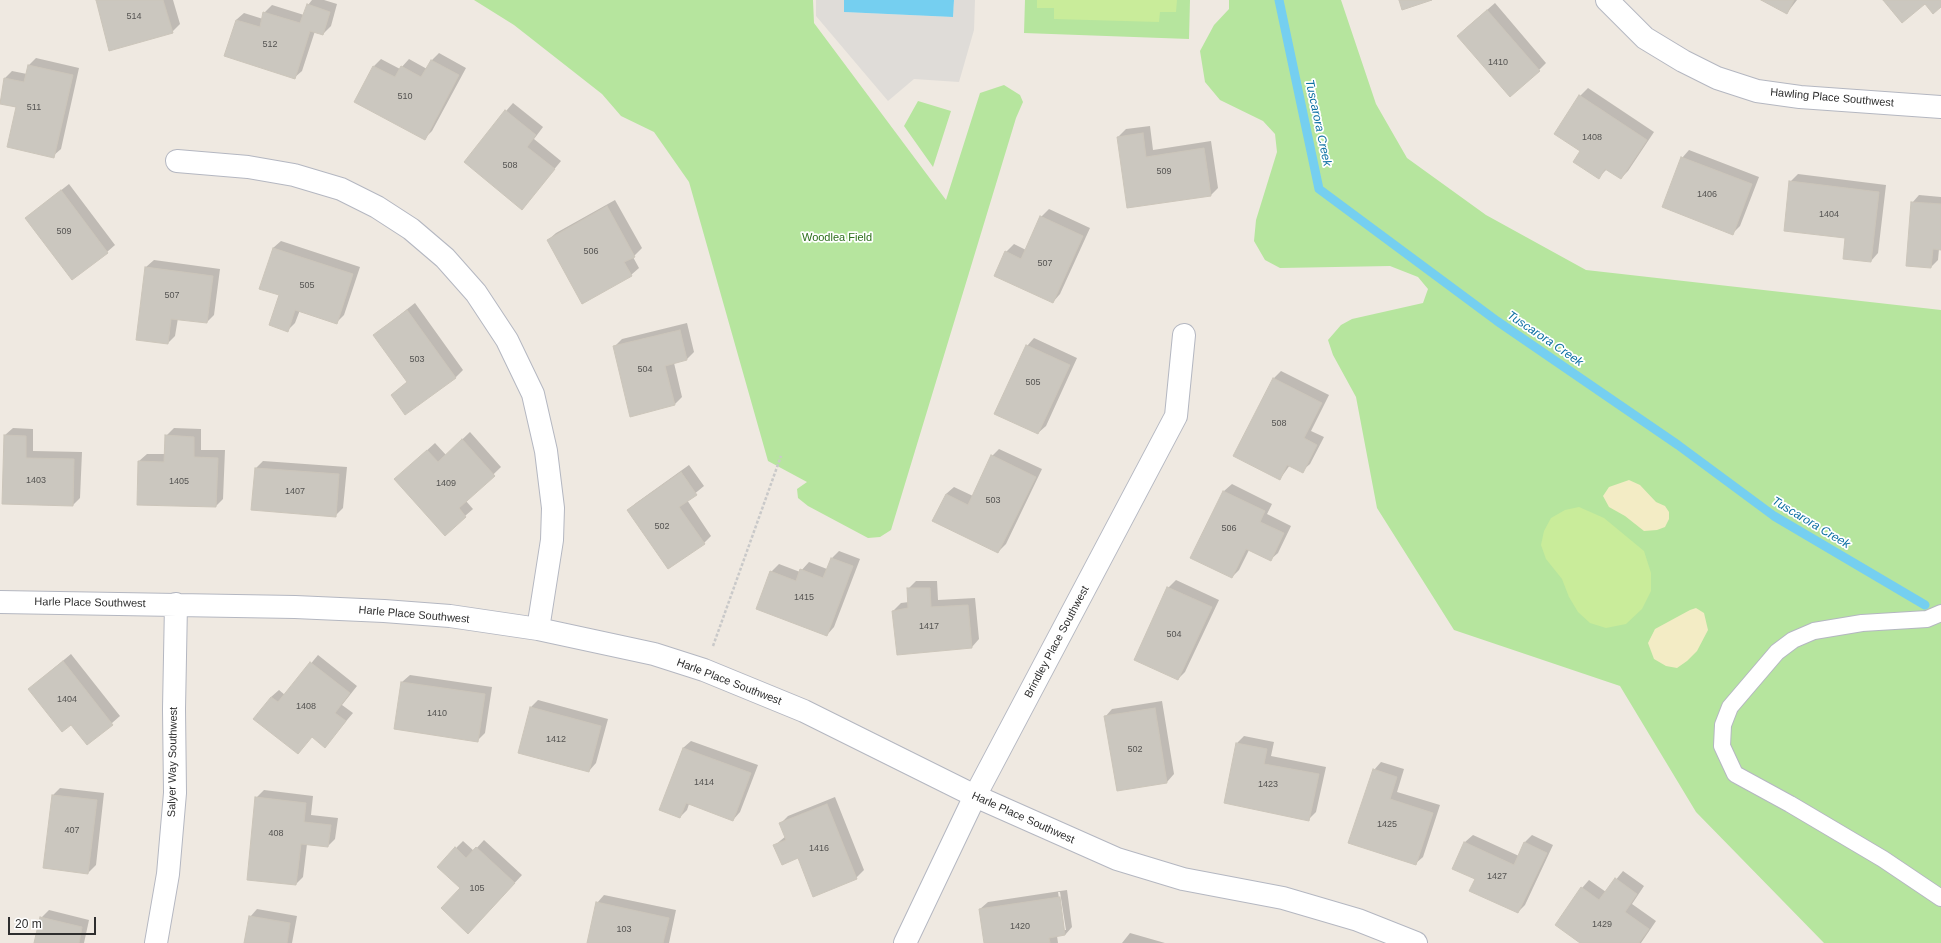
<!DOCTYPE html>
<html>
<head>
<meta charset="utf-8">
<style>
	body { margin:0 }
	#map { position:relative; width:1941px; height:943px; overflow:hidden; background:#efe9e1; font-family:Helvetica,sans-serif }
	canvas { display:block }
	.scale { position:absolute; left:8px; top:917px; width:88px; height:18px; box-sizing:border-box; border:2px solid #2e2e2e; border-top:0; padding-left:5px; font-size:12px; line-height:14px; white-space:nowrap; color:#2e2e2e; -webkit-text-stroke:3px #fff; paint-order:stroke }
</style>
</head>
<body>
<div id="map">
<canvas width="1941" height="943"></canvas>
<div class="scale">20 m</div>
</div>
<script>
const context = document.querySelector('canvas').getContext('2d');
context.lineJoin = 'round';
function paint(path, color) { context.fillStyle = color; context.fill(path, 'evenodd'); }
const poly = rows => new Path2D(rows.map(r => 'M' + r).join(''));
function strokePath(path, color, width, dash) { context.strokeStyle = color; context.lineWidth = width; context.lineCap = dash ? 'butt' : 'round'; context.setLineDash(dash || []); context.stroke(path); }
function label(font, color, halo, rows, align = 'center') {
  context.font = font + ' Helvetica,sans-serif'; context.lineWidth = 3.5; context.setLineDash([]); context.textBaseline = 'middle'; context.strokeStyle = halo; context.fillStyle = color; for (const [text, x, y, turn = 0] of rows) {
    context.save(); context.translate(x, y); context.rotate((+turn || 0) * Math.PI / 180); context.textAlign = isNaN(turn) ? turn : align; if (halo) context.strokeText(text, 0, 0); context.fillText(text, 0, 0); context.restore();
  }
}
const green = poly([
	[474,0,813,0,814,23,946,200,980,93,1004,85,1020,95,1023,102,1016,118,891,530,880,537,868,538,808,506,798,498,797,489,807,482,768,461,689,182,654,132,621,116,602,94,514,25],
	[1025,0,1190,0,1189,39,1024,33],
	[1229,0,1341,0,1376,104,1407,158,1486,215,1586,270,1941,310,1941,943,1824,943,1696,812,1620,686,1454,630,1377,508,1356,397,1333,355,1328,340,1341,325,1352,319,1423,303,1428,289,1418,277,1390,266,1280,268,1265,260,1254,241,1256,220,1277,152,1275,134,1263,121,1220,100,1205,82,1200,51,1214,25,1229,9],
	[918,101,951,111,933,167,904,126]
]);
const sand = poly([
	[1629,480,1640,485,1656,502,1665,506,1669,512,1669,519,1665,527,1657,530,1644,531,1625,516,1609,507,1603,496,1609,487],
	[1696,608,1704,613,1708,630,1697,651,1687,661,1677,668,1666,666,1654,659,1648,643,1655,629,1690,610]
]);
const pitch = poly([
	[1037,0,1177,0,1176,12,1160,12,1159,22,1054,19,1054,8,1037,8],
	[1579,507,1604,518,1644,551,1651,573,1651,591,1642,609,1626,624,1606,628,1590,623,1578,612,1569,597,1562,579,1546,559,1541,545,1544,531,1551,518,1565,510]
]);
const plaza = poly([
	[816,0,844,0,844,12,953,17,954,0,975,0,974,30,959,82,914,79,888,101,816,16]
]);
const water = poly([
	[844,0,954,0,953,17,844,12]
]);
const shadow = poly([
	[97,0,173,0,180,24,172,32],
	[312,0,324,0,337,4,331,26,323,34,315,31,302,71,294,78,236,20,244,13,263,19,264,13,272,5,304,15,308,5],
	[1763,0,1797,0,1787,13],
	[1495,3,1546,63,1539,70,1465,29],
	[439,53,466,68,432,131,425,138,355,101,374,66,381,59,400,69,409,59,427,69,432,60],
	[36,58,79,68,61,149,53,156,17,107,0,103,5,78,12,71,27,74,28,66],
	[1588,88,1654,132,1628,171,1621,178,1607,169,1598,178,1582,151,1580,96],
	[513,103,543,127,534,139,561,161,522,209,506,111],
	[1150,126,1153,150,1211,141,1218,188,1211,195,1128,207,1118,137,1126,129],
	[1689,150,1759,177,1740,226,1732,234,1682,158],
	[1798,174,1886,185,1878,253,1871,261,1790,182],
	[69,184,115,245,107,252,26,218],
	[1919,195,1941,197,1941,249,1939,249,1938,260,1931,267,1912,203],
	[615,200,642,248,633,257,639,268,631,275,548,240,556,233],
	[1049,209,1090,228,1060,294,1053,302,1006,252,1014,244,1026,250,1041,217],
	[281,241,360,267,344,315,337,322,300,310,295,323,288,330,273,248],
	[154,260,220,269,214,315,207,322,178,318,175,336,168,343,146,267],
	[415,303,463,370,456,377,406,413,392,395,408,381,374,335],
	[687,323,694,352,687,359,674,363,682,397,675,404,614,347,622,339],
	[1034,338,1077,358,1046,426,1038,433,1027,346],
	[1281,371,1329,395,1311,431,1324,437,1310,464,1302,471,1290,465,1280,479,1274,378],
	[13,428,33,429,33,451,82,452,80,498,73,505,3,503,5,435],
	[174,428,201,429,201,450,225,450,223,499,216,506,139,461,147,454,166,454,166,436],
	[470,432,501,467,466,501,473,509,465,516,403,472,435,443,446,455],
	[999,449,1042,469,1006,544,998,552,946,494,954,487,973,496,992,456],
	[263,461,347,467,343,508,335,516,256,468],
	[689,465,704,486,687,500,711,536,704,543,628,510,636,503],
	[1232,484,1272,504,1267,514,1291,526,1278,553,1270,560,1249,550,1239,570,1232,577,1192,558,1224,491],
	[839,551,860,559,834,627,827,635,771,572,779,564,800,572,809,562,827,569,831,559],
	[1176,580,1219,600,1185,672,1178,679,1168,588],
	[916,581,937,581,938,600,975,598,979,639,972,647,893,611,901,603,909,602,908,589],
	[71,654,120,716,88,744,71,723,29,689],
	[318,655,357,686,342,705,353,713,325,746,312,736,298,752,271,697,279,690,285,695],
	[410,675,492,687,485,733,477,741,395,729,402,682],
	[538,700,608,719,596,763,589,771,531,707],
	[1162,701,1174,774,1167,782,1117,790,1105,717,1112,709],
	[1244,736,1274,742,1271,756,1326,767,1316,812,1308,820,1237,743],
	[691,741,758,765,740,812,733,820,689,804,687,810,680,817,660,810,683,748],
	[1381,762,1404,769,1397,792,1440,805,1423,857,1415,864,1374,770],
	[60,788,104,793,96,865,88,873,53,795],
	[264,790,313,796,311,815,338,818,335,839,328,846,307,844,303,877,296,884,256,798],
	[835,797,864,870,856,878,798,857,775,845,786,836,781,823,788,816],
	[1473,835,1519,856,1524,843,1532,835,1553,845,1525,905,1518,912,1476,879,1453,868,1465,842],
	[484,840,522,875,476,925,461,888,456,848,463,841,474,851],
	[1623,871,1644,886,1632,904,1656,921,1641,943,1582,943,1582,888,1589,880,1606,892],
	[1067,890,1072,927,1065,935,1057,936,1058,943,985,943,980,909,988,902],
	[1058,892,1060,892,1066,930,1064,930],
	[604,895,676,910,669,943,588,943,597,903],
	[257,909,297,916,292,943,245,943,250,917],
	[49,910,89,920,84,943,35,943,41,918],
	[1130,933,1165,943,1122,943]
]);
const stream = poly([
	[1279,0,1319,189,1497,321,1678,445,1774,516,1925,605]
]);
const building = poly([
	[96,0,163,0,173,33,109,51,96,0],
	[1399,0,1432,0,1402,10,1399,0],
	[1761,0,1794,0,1787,14,1761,0],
	[1883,0,1941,0,1941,7,1933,14,1925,4,1902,23,1883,0],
	[307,4,330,12,323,35,310,31,295,79,224,56,236,20,260,27,263,12,300,23,307,4],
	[1487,10,1540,71,1510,97,1457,36,1487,10],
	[431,60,459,75,425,140,354,102,373,66,395,77,401,66,421,77,431,60],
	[28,65,73,75,54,158,7,147,16,107,0,104,4,78,24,82,28,65],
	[1579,95,1647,140,1621,179,1605,169,1599,179,1573,162,1580,151,1554,134,1579,95],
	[505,110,536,135,527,147,555,169,522,210,464,162,505,110],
	[1143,133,1146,157,1204,148,1211,196,1127,208,1117,137,1143,133],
	[1681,157,1752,184,1733,235,1662,207,1681,157],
	[1789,181,1879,192,1871,262,1843,259,1845,238,1784,231,1789,181],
	[61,190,108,253,72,280,25,218,61,190],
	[1911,202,1941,204,1941,250,1933,249,1931,268,1906,266,1911,202],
	[607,206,635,257,624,262,632,276,582,304,547,240,607,206],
	[1040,216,1083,236,1053,303,994,276,1005,251,1021,259,1040,216],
	[273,248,353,274,337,324,295,310,288,332,269,325,279,295,259,289,273,248],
	[145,267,213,276,207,323,171,319,168,344,136,340,145,267],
	[407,310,456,378,405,415,391,395,407,382,373,335,407,310],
	[680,330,687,360,665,366,675,405,630,417,613,346,680,330],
	[1026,345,1070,365,1038,434,994,414,1026,345],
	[1273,378,1322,403,1304,438,1317,445,1303,473,1287,465,1280,480,1233,456,1273,378],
	[4,435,26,436,26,458,74,459,73,506,2,504,4,435],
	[165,435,194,437,194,457,218,458,216,507,137,505,138,461,164,462,165,435],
	[462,439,495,476,459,508,466,517,445,536,394,479,427,450,438,462,462,439],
	[991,455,1036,477,998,553,932,521,946,494,968,505,991,455],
	[255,468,339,474,336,517,251,510,255,468],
	[681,472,697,495,679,507,705,544,668,569,627,510,681,472],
	[1223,491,1265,511,1260,522,1284,533,1271,561,1246,549,1232,578,1190,558,1223,491],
	[831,558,853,566,827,636,756,609,770,571,796,581,800,569,823,578,831,558],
	[1167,587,1212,607,1178,680,1134,660,1167,587],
	[907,588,930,588,931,607,968,605,972,648,897,655,892,611,908,608,907,588],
	[63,661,113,725,87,745,71,725,62,732,28,689,63,661],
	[310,662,350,693,335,713,346,721,325,748,312,737,298,754,253,719,271,697,278,702,310,662],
	[401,682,485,694,478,742,394,729,401,682],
	[530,707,601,726,589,772,518,753,530,707],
	[1155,708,1167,783,1117,791,1104,716,1155,708],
	[1236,743,1267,749,1264,764,1319,774,1309,821,1224,803,1236,743],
	[683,748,751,773,733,821,686,803,680,818,659,810,683,748],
	[1373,769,1397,777,1390,799,1433,813,1416,865,1348,843,1373,769],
	[52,795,97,800,88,874,43,868,52,795],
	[255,797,306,803,304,822,331,825,328,847,301,844,296,885,247,880,255,797],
	[827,804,857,879,813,897,798,858,782,865,773,845,786,840,779,823,827,804],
	[1464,842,1514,865,1524,842,1547,853,1518,913,1469,891,1475,879,1452,869,1464,842],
	[455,847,466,858,476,847,515,883,468,934,441,908,460,888,437,867,455,847],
	[1615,878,1637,894,1625,912,1649,929,1639,943,1580,943,1555,925,1581,887,1599,900,1615,878],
	[1060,897,1065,935,1049,938,1050,943,984,943,979,909,1060,897],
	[596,902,669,918,663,943,587,943,596,902],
	[249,916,290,923,287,943,244,943,249,916],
	[40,917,82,927,79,943,34,943,40,917]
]);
const path = poly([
	[713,646,781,456]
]);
const service = poly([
	[1941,613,1927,619,1862,623,1814,631,1793,640,1777,652,1730,707,1723,725,1722,746,1735,774,1790,804,1883,859,1941,898]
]);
const minor = poly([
	[1607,0,1645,38,1683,61,1717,78,1757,91,1800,97,1941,107],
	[177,161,248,167,294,175,341,189,377,207,411,229,445,258,476,293,507,340,533,394,546,451,553,508,552,540,538,629],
	[0,602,295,607,384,611,450,616,538,629,654,654,704,670,804,711,975,796,1117,859,1183,879,1283,898,1358,920,1416,943],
	[156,943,168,874,175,793,174,709,176,604],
	[905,943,975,796,1176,416,1184,335]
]);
const numberNames = [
	["514",134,17],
	["512",270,45],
	["1410",1498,63],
	["510",405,97],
	["511",34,108],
	["1408",1592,138],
	["508",510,166],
	["509",1164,172],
	["1406",1707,195],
	["1404",1829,215],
	["509",64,232],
	["506",591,252],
	["507",1045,264],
	["505",307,286],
	["507",172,296],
	["503",417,360],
	["504",645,370],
	["505",1033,383],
	["508",1279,424],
	["1403",36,481],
	["1405",179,482],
	["1409",446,484],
	["1407",295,492],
	["503",993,501],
	["502",662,527],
	["506",1229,529],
	["1415",804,598],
	["1417",929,627],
	["504",1174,635],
	["1404",67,700],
	["1408",306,707],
	["1410",437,714],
	["1412",556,740],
	["502",1135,750],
	["1414",704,783],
	["1423",1268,785],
	["1425",1387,825],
	["407",72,831],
	["408",276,834],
	["1416",819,849],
	["1427",1497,877],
	["105",477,889],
	["1429",1602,925],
	["1420",1020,927],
	["103",624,930]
];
const streetNames = [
	["Hawling Place Southwest",1832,98,5],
	["Harle Place Southwest",90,603,1],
	["Harle Place Southwest",414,615,5],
	["Brindley Place Southwest",1057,642,-62],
	["Harle Place Southwest",729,682,21],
	["Salyer Way Southwest",173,762,-89],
	["Harle Place Southwest",1023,818,24]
];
const parkNames = [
	["Woodlea Field",837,238]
];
const waterNames = [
	["Tuscarora Creek",1318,123,78],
	["Tuscarora Creek",1545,339,34],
	["Tuscarora Creek",1811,523,31]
];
paint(green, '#b6e59e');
paint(sand, '#f3ecc5');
paint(pitch, '#c9ec9a');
paint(plaza, '#dfdcd8');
paint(water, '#75cff0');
paint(shadow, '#0003');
strokePath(stream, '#75cff0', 9);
paint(building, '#cbc7bf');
strokePath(building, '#cbc5ba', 1);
strokePath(service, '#b4b7c1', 18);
strokePath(minor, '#b4b7c1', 24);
strokePath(path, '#c9c9c9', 2.5, [3, 2]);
strokePath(service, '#fff', 16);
strokePath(minor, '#fff', 22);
label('9px', '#555452', null, numberNames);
label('11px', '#2e2e2e', '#fff', streetNames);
label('11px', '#2c6e1b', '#fff', parkNames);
label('italic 12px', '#0d6fa3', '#fff', waterNames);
</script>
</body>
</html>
